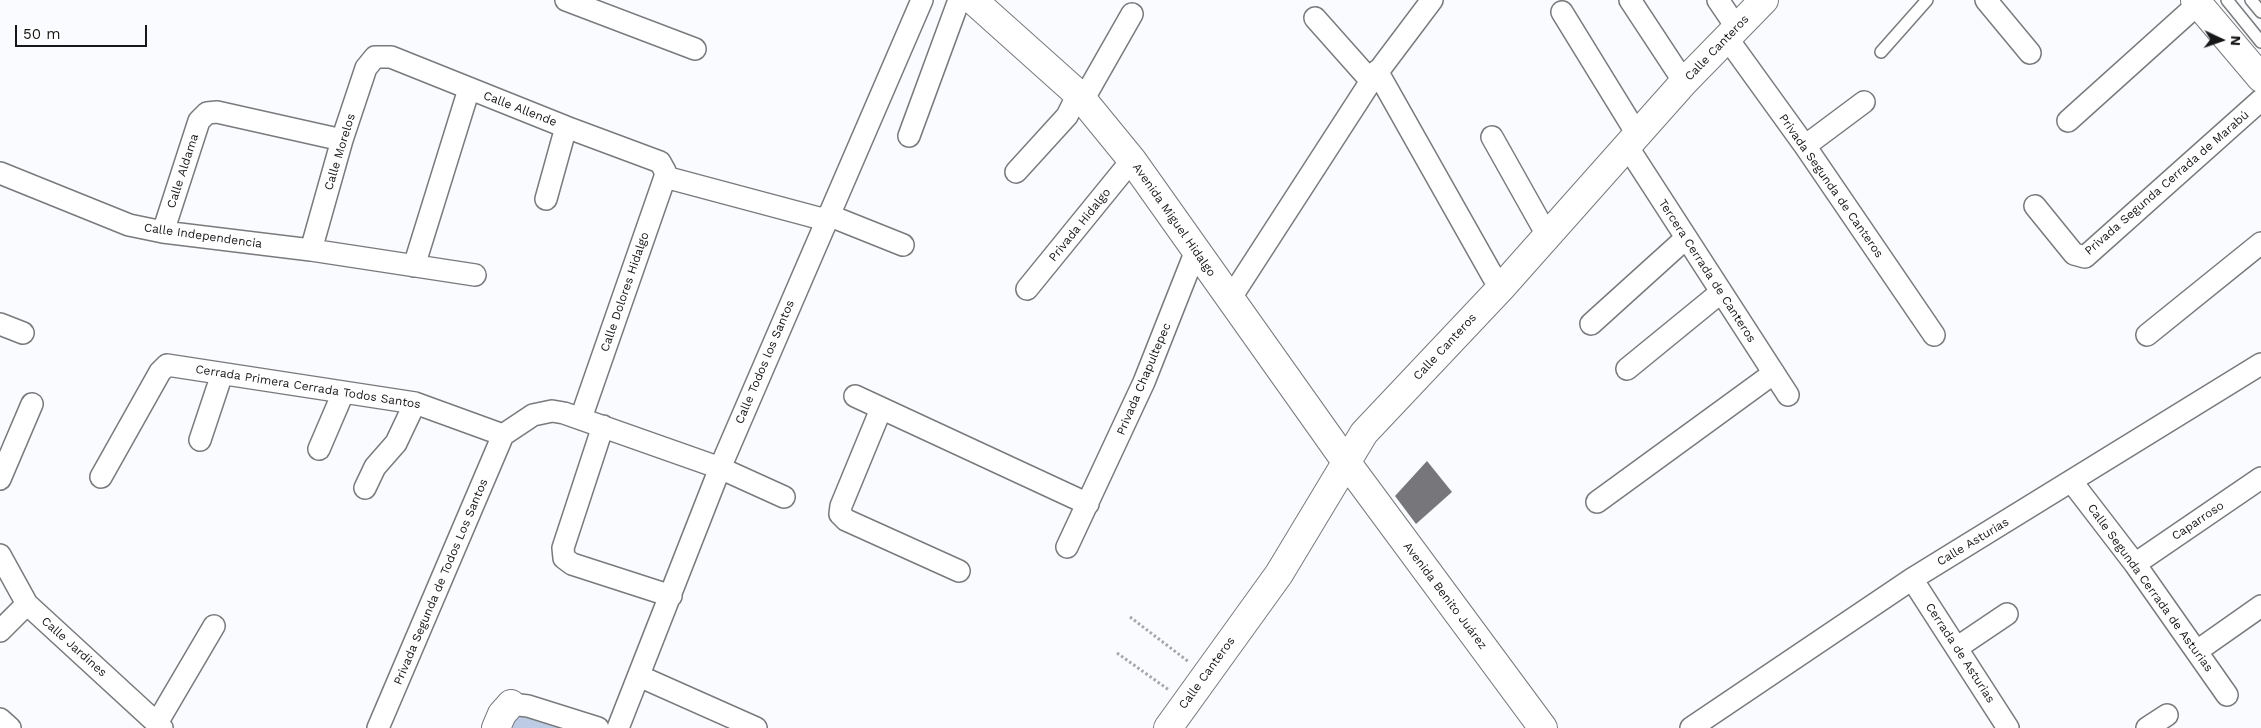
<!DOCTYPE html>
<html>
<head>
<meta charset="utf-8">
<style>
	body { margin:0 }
	#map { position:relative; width:2261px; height:728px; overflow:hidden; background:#f9fbfe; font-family:"Work Sans",sans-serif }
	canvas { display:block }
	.north { position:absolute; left:2196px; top:15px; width:50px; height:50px; -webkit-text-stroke:4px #fff; paint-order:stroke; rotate:93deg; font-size:14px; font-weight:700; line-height:20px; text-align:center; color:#161718 }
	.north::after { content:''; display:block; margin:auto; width:18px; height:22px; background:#161718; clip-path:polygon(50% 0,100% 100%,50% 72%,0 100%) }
	.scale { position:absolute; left:15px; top:25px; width:132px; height:22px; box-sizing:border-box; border:2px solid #161718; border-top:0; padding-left:6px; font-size:15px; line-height:18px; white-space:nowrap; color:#161718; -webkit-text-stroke:4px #fff; paint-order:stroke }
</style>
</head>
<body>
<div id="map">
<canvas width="2261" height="728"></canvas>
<div class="north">N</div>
<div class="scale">50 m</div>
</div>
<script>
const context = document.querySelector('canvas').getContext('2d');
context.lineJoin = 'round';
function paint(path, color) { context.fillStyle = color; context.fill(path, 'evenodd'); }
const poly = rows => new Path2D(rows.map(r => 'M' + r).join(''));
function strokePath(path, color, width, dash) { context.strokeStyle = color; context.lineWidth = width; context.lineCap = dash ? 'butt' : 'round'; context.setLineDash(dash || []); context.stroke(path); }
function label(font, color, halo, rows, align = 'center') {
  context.font = font + ' "Work Sans",sans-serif'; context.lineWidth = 4; context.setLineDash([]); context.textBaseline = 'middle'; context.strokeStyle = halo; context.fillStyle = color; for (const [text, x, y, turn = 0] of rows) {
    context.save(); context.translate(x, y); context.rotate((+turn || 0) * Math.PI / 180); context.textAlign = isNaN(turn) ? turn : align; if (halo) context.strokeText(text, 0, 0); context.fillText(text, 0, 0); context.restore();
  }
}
const green = poly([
	[511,704,598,728,501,728]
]);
const building = poly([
	[1427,461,1452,492,1416,524,1395,496]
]);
const path = poly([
	[1130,617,1189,662],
	[1117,653,1169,690]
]);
const lane = poly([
	[2227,0,2261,42],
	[2251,0,2261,12],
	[1881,52,1927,0]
]);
const street = poly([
	[566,0,695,49],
	[1630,0,1684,82],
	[1718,0,1737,28],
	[1986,0,2030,53],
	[1562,12,1637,134],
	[1315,18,1371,81],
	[1727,38,1805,146,1934,335],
	[1377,71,1500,289],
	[1083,100,1132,14],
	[2068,121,2198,4],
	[909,136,959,0],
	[1492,137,1547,235],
	[1627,146,1788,395],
	[1805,146,1864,102],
	[1016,172,1067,116,1078,94],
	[0,173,129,225,163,232,311,250,475,275],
	[665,177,826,220],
	[546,199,566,127],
	[2035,206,2074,254,2085,257,2261,100],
	[828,215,903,245],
	[163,232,199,121,207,113,217,112,342,140],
	[311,250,342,140,366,68,375,57,391,57,566,127,660,162,665,171,665,177,581,418],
	[414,266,469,89],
	[1027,289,1132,160],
	[1230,299,1371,81,1432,0],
	[0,324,23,333],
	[1591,324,1685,239],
	[2147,335,2261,243],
	[1627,369,1720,293],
	[855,396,1088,504],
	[881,409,841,506,840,514,846,520,959,571],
	[603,426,563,548,564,558,572,564,671,596],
	[503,435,533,415,552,411,564,413,720,468,784,497],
	[200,440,222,374],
	[319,449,343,393],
	[101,477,160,372,167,365,415,403,503,435],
	[0,479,32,404],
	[2072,482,2135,564,2227,695],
	[365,488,375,467,396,443,415,403],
	[1597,502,1774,373],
	[1067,547,1144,382,1195,253],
	[0,555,27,604,162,728],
	[2135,564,2261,478],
	[1912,579,2008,728],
	[0,631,27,604],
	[1958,647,2007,614],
	[2197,651,2261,606],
	[639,676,756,728],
	[511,704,528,706,598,728],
	[0,719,10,728],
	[157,723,214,626],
	[378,728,503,435],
	[618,728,720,468,922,0],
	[1691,728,1912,579,2261,364],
	[2147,728,2167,715]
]);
const secondary = poly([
	[973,0,1078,94,1132,160,1347,463,1543,728],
	[496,728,502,714,511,704],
	[1168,728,1279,574,1364,433,1500,289,1684,82,1764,0]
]);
const primary = poly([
	[2195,0,2261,78]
]);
const streetNames = [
	["Calle Canteros",1717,48,-46],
	["Calle Allende",520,109,21],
	["Calle Morelos",340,152,-73],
	["Calle Aldama",183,171,-72],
	["Privada Segunda Cerrada de Marabú",2167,183,-41],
	["Privada Segunda de Canteros",1831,186,55],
	["Avenida Miguel Hidalgo",1174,220,55],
	["Privada Hidalgo",1080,225,-51],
	["Calle Independencia",203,236,8],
	["Tercera Cerrada de Canteros",1707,271,57],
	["Calle Dolores Hidalgo",625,292,-71],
	["Calle Canteros",1445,347,-47],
	["Calle Todos los Santos",765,362,-67],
	["Privada Chapultepec",1144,379,-67],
	["Cerrada Primera Cerrada Todos Santos",308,387,9],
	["Caparroso",2198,521,-34],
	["Calle Asturias",1973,542,-31],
	["Privada Segunda de Todos Los Santos",441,582,-67],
	["Calle Segunda Cerrada de Asturias",2150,588,54],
	["Avenida Benito Juárez",1445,596,53],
	["Calle Jardines",74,647,42],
	["Cerrada de Asturias",1960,653,57],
	["Calle Canteros",1207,673,-54]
];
paint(green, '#bdcce4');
paint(building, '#77777b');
strokePath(lane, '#787a7c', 14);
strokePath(street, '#787a7c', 24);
strokePath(secondary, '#787a7c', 30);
strokePath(primary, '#787a7c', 30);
strokePath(path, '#a5a7a9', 3, [2.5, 2.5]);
strokePath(lane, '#fff', 11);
strokePath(street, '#fff', 21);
strokePath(secondary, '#fff', 28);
strokePath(primary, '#fff', 28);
label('12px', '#161718', '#fff', streetNames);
</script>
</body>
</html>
